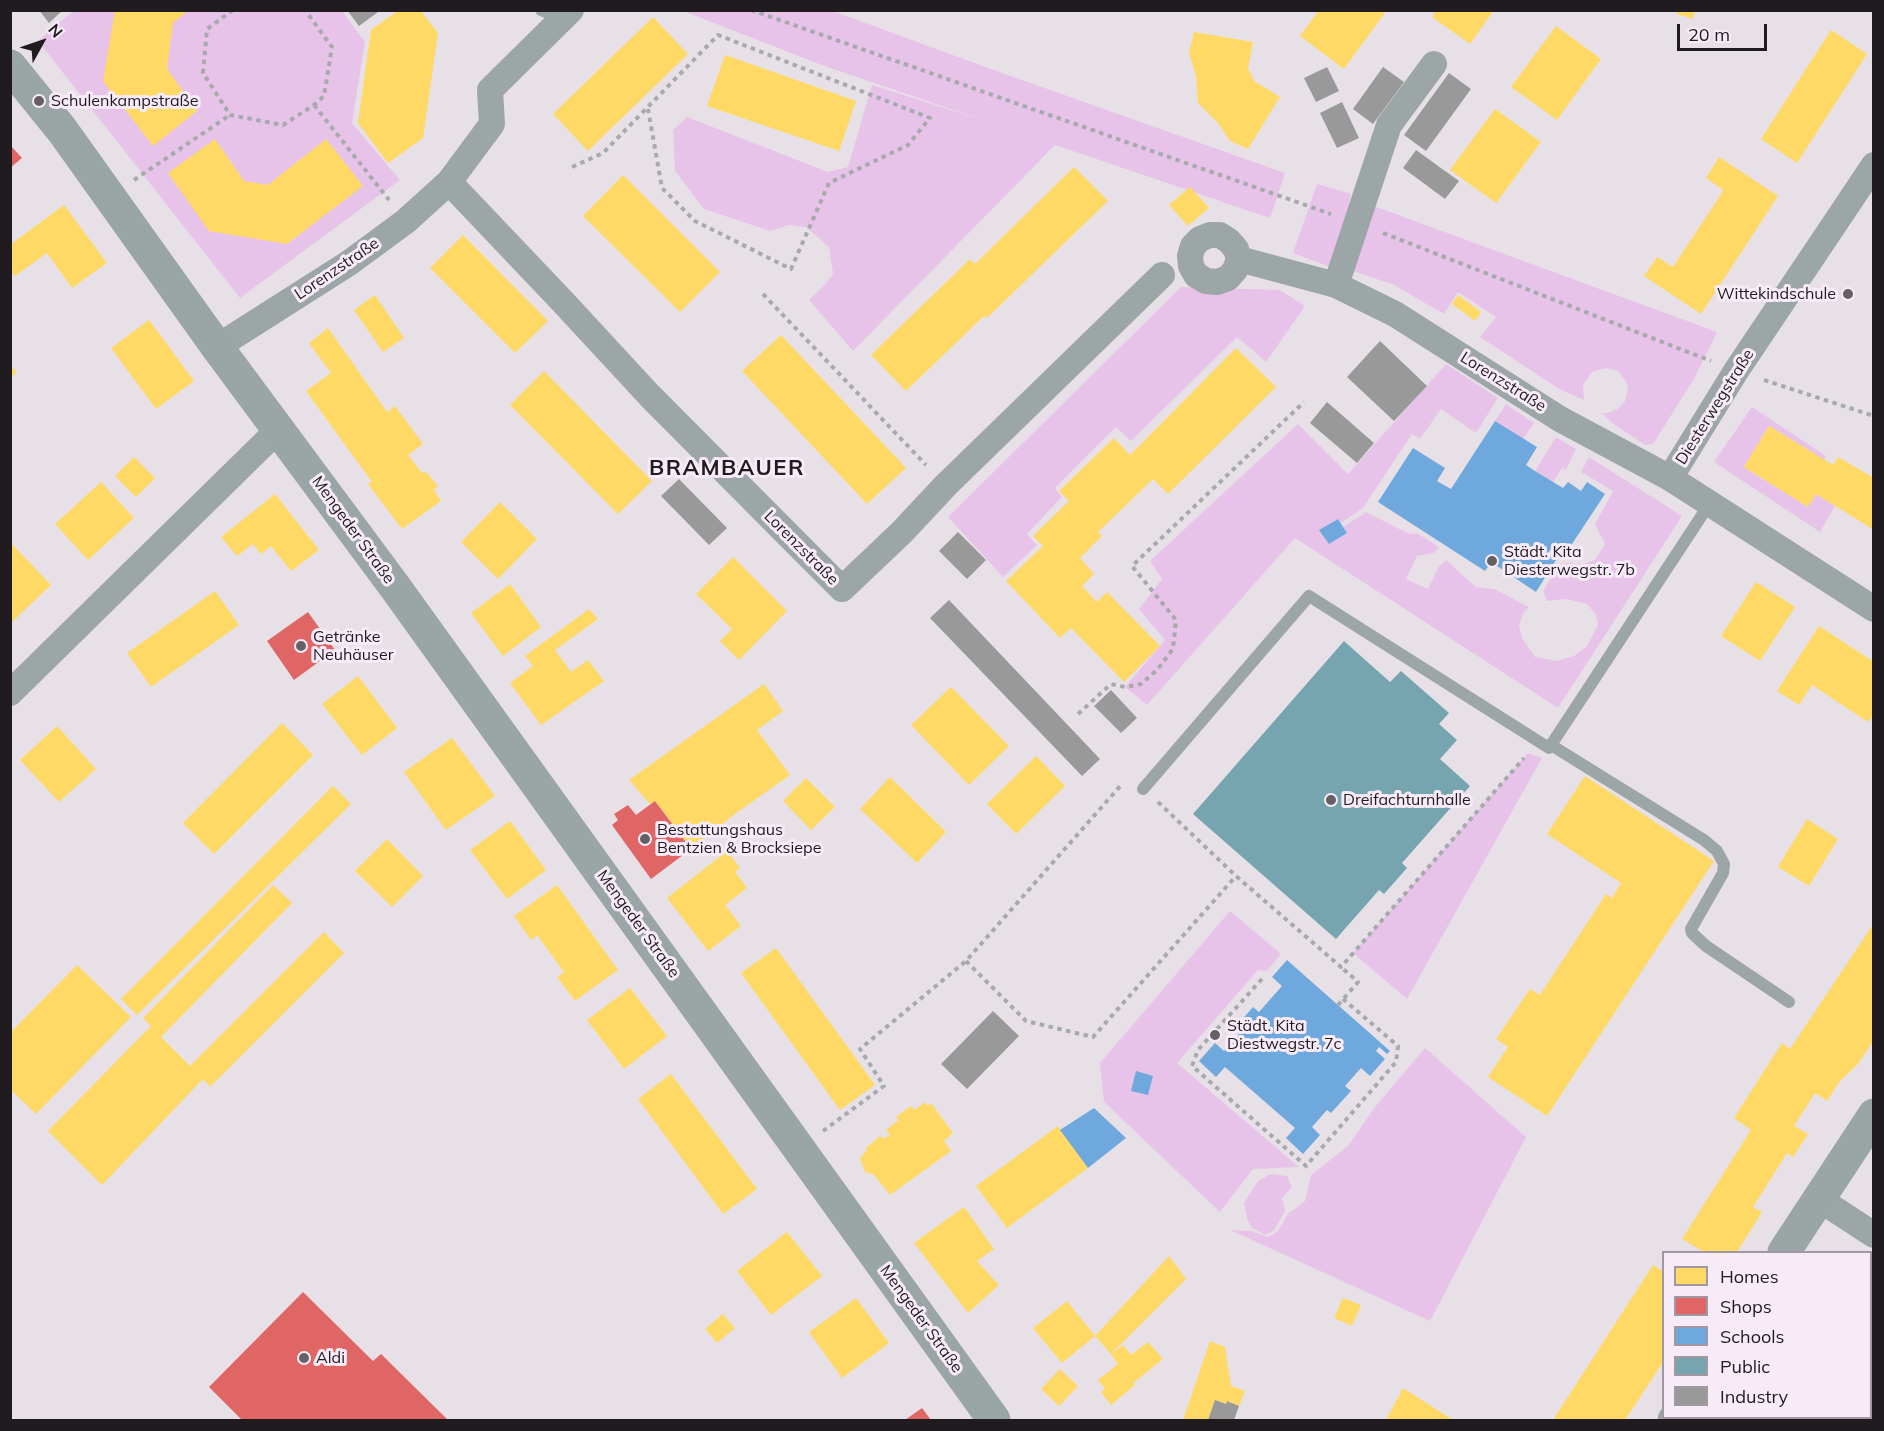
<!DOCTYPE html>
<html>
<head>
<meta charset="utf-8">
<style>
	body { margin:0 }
	#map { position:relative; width:1884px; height:1431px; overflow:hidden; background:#e7e1e7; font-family:Mulish,sans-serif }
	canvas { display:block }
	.frame { position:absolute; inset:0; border:12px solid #1f1b1f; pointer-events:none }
	.legend { position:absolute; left:1662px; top:1251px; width:210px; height:168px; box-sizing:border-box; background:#f7ebf7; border:2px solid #a198a1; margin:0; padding:8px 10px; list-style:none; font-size:18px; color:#1f1b1f }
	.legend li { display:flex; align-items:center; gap:12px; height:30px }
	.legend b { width:30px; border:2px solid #a198a1 }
	.north { position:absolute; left:12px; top:12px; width:60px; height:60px; -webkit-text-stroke:4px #f7ebf7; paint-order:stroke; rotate:50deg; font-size:16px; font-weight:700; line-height:24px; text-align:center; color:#1f1b1f }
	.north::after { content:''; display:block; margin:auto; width:21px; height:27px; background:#1f1b1f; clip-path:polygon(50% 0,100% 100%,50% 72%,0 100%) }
	.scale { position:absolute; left:1677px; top:24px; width:90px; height:27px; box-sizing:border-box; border:3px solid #1f1b1f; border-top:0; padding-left:8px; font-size:18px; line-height:21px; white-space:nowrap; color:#1f1b1f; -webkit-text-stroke:4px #f7ebf7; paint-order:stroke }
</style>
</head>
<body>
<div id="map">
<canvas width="1884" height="1431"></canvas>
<div class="frame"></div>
<ul class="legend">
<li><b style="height:16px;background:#ffd966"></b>Homes</li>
<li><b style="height:16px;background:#e06666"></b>Shops</li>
<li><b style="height:16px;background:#6fa8dc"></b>Schools</li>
<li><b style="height:16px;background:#76a5af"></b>Public</li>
<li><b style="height:16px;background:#999"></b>Industry</li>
</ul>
<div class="north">N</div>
<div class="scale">20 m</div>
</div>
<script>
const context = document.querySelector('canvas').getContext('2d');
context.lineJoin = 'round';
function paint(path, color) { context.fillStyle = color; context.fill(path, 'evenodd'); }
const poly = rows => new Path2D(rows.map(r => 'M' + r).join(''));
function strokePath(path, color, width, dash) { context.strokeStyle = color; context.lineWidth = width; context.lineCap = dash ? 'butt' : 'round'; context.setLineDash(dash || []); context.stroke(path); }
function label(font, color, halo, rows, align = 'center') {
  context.font = font + ' Mulish,sans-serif'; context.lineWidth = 6; context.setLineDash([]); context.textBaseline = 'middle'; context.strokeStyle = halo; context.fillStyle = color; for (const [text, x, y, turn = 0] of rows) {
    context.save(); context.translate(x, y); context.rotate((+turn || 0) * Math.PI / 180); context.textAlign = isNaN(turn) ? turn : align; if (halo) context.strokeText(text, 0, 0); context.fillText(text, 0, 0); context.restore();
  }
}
const green = poly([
	[73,11,342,11,365,42,352,123,400,180,240,298,38,41],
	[683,11,833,11,988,68,1285,173,1270,218,1055,145,853,351,809,300,823,287,833,274,829,247,806,227,789,225,770,231,704,209,675,171,673,130,687,117,828,172,848,167,872,85,986,121,827,67],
	[1317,184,1351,194,1344,229,1330,267,1293,253],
	[1371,205,1717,332,1694,379,1653,444,1645,445,1612,423,1602,413,1607,413,1618,409,1625,401,1628,388,1626,382,1618,371,1606,368,1592,372,1583,385,1584,400,1559,389,1480,337,1496,317,1458,292,1444,314,1394,285,1353,271],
	[1181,287,1280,290,1305,306,1266,362,1237,337,1131,441,1116,427,1055,488,1062,497,1027,534,1037,545,1003,577,948,517],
	[1446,364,1498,398,1476,433,1441,409,1420,439,1412,434,1363,508,1341,523,1338,519,1320,530,1329,544,1347,533,1343,527,1366,512,1409,534,1417,533,1439,547,1434,553,1417,556,1406,579,1428,589,1439,566,1446,560,1476,587,1494,589,1529,607,1524,612,1519,625,1522,638,1535,657,1557,661,1574,656,1587,646,1598,625,1596,615,1587,604,1566,599,1547,601,1543,591,1561,563,1583,564,1595,560,1605,544,1595,524,1613,491,1581,472,1589,457,1682,516,1558,708,1295,538,1147,705,1125,687,1165,640,1139,609,1162,579,1150,561,1298,424,1348,474],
	[1506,404,1534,423,1523,439,1495,421],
	[1752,407,1826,456,1824,460,1769,426,1744,467,1808,507,1816,494,1835,506,1820,532,1714,462],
	[1556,437,1576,449,1566,470,1562,468,1553,482,1535,471],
	[1528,753,1542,758,1407,999,1353,953],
	[1230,911,1281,954,1267,971,1258,970,1177,1063,1299,1167,1253,1169,1220,1212,1104,1102,1100,1063],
	[1425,1048,1526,1137,1430,1321,1230,1230,1251,1231,1268,1237,1278,1231,1288,1214,1305,1201,1311,1175,1348,1146,1375,1107],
	[1271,1174,1287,1176,1292,1187,1282,1198,1285,1211,1274,1230,1266,1235,1252,1228,1247,1219,1244,1203,1258,1181]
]);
const homes = poly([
	[115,10,189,10,173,23,167,69,197,111,153,146,103,81],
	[399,10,420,10,438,33,423,138,388,163,358,123,371,30],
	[1319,10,1387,10,1344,69,1300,36],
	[1436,10,1494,10,1470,44,1432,17],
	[1678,10,1695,10,1693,19,1677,14],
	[653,17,688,54,588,151,553,114],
	[1556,26,1601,59,1557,120,1511,87],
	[1831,30,1867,54,1797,163,1761,139],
	[1194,32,1253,42,1248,68,1254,81,1280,97,1248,149,1230,141,1218,123,1198,103,1196,76,1189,53],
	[725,55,856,101,839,151,707,106],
	[1495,109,1541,142,1496,203,1450,170],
	[215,139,244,181,268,185,326,139,363,186,287,244,209,231,168,173],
	[1719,157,1778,196,1701,314,1644,276,1657,257,1673,267,1718,199,1723,190,1706,178],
	[1074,167,1108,201,987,318,984,316,906,391,871,355,970,259,975,264],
	[623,175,720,272,680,312,583,216],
	[1190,187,1209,208,1188,226,1169,205],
	[64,205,107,263,72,288,47,253,15,276,10,270,10,245],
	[463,235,548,321,515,353,430,268],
	[375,295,404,338,383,352,354,310],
	[1458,295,1481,312,1475,321,1452,304],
	[149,320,194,381,156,409,111,348],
	[328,328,387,412,395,406,423,444,408,455,422,473,426,472,438,486,434,490,441,501,402,529,368,484,372,482,306,391,331,373,309,343],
	[781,335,906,468,867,504,742,371],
	[1236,348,1276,387,1168,494,1153,479,1098,532,1102,536,1080,558,1094,574,1082,586,1097,602,1107,592,1160,646,1124,682,1071,628,1060,638,1006,581,1043,546,1033,536,1069,501,1059,491,1114,438,1130,455],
	[10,365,17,372,10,378],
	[544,371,652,481,618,514,510,405],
	[1769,426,1833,465,1838,457,1874,478,1874,530,1816,494,1808,507,1744,467],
	[134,457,155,478,136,497,115,476],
	[101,482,134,518,88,560,55,524],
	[275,494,319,550,291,571,271,546,261,554,253,544,237,556,221,537],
	[500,502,537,539,498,579,461,542],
	[10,542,51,585,12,622,10,620],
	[733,557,787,611,739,660,720,641,732,629,696,594],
	[1756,582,1795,607,1760,661,1721,636],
	[510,584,541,627,503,656,471,613],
	[215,591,239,625,151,687,127,653],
	[589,609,598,619,555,650,571,672,588,660,604,681,541,725,510,683,533,666,525,656],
	[1819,626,1874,662,1874,714,1868,722,1812,685,1799,705,1777,691],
	[358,676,397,728,362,755,322,704],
	[764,684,783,711,757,730,790,775,735,814,691,849,655,801,650,804,629,780],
	[951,687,1009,746,969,785,911,725],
	[282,723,313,755,214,854,183,823],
	[57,726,96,769,59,802,20,760],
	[452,738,495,796,446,830,404,772],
	[1036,756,1065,786,1016,834,987,804],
	[1585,776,1714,861,1547,1116,1488,1077,1508,1047,1496,1039,1530,989,1540,995,1606,894,1612,898,1621,883,1547,834],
	[890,777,946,832,917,863,860,809],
	[806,778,835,807,811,830,783,801],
	[333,786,351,804,137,1015,121,999],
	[1807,819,1838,839,1809,886,1778,867],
	[510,821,546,870,507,899,470,850],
	[387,839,423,876,392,907,355,871],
	[727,851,740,868,735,872,747,888,725,905,741,926,708,951,667,898],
	[273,885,292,903,161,1037,190,1066,324,932,344,953,210,1087,203,1079,102,1185,48,1131,151,1026,143,1018],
	[557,885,618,970,575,1001,557,977,564,972,537,935,531,940,514,916],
	[1874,923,1874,1040,1858,1064,1840,1081,1827,1101,1815,1093,1794,1126,1808,1134,1793,1157,1787,1153,1753,1207,1762,1212,1737,1252,1704,1252,1682,1239,1751,1130,1734,1118,1782,1043,1790,1049],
	[776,948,875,1085,840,1110,741,973],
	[77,965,131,1017,36,1114,10,1089,10,1033],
	[630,988,667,1036,624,1069,587,1020],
	[671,1074,757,1189,723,1214,638,1099],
	[925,1102,928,1106,931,1103,953,1133,944,1141,951,1151,890,1195,873,1174,865,1172,860,1158,867,1150,866,1148,880,1136,883,1139,890,1135,886,1130,899,1120,896,1117,911,1106,915,1110],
	[1058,1126,1088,1168,1007,1228,976,1186],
	[964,1207,994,1249,977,1261,999,1285,968,1313,914,1243],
	[787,1232,822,1276,771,1315,737,1271],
	[1169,1256,1186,1279,1111,1354,1095,1336],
	[1653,1265,1664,1272,1664,1361,1625,1420,1553,1420],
	[1870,1266,1874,1268,1874,1324,1870,1322],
	[856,1298,889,1343,842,1378,809,1332],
	[1343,1298,1361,1305,1352,1326,1334,1318],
	[1067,1301,1095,1336,1062,1363,1033,1328],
	[723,1314,735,1328,717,1343,705,1329],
	[1210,1341,1225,1347,1231,1386,1245,1391,1239,1406,1227,1401,1226,1404,1215,1400,1208,1420,1183,1420],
	[1148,1342,1163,1359,1133,1383,1135,1385,1111,1405,1101,1392,1105,1389,1098,1380,1118,1364,1111,1354,1123,1345,1131,1355],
	[1060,1369,1078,1386,1059,1406,1041,1389],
	[1403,1388,1453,1420,1386,1420],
	[1732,1418,1804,1418,1802,1420,1730,1420]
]);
const shops = poly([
	[10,145,22,158,10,168],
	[308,612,335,650,294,680,267,641],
	[655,801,691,849,651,879,612,825,618,820,614,814,628,805,636,815],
	[303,1292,373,1361,381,1354,448,1420,242,1420,209,1387],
	[922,1408,931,1420,905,1420]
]);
const schools = poly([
	[1495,421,1537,447,1526,465,1535,471,1563,488,1568,482,1581,491,1587,482,1605,494,1568,550,1555,542,1547,555,1556,560,1536,592,1491,562,1485,571,1378,502,1413,448,1445,468,1437,481,1451,489],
	[1338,519,1347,533,1329,544,1319,530],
	[1287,960,1390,1051,1387,1054,1379,1047,1376,1051,1385,1059,1370,1076,1361,1068,1345,1086,1351,1091,1331,1113,1327,1110,1312,1127,1320,1135,1303,1154,1286,1138,1295,1128,1225,1067,1216,1077,1199,1061,1215,1043,1224,1051,1239,1034,1233,1030,1253,1007,1259,1012,1282,986,1272,977],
	[1136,1071,1153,1076,1148,1095,1131,1091],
	[1094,1108,1126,1138,1088,1168,1060,1130]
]);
const public = poly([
	[1344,641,1390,682,1401,671,1449,713,1439,724,1457,740,1440,759,1470,786,1402,863,1407,868,1384,894,1379,890,1336,939,1193,814]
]);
const industry = poly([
	[39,10,63,10,49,23],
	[347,10,377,10,378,12,359,26],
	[1327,67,1339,91,1316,102,1304,78],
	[1383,67,1404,82,1373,124,1353,109],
	[1449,73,1471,89,1426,151,1404,135],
	[1342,102,1359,138,1337,148,1320,113],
	[1416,150,1459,181,1445,199,1403,168],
	[1380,341,1427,386,1394,421,1347,377],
	[1327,402,1374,443,1357,463,1310,423],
	[679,479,727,528,709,545,661,496],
	[958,532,986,560,967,579,939,551],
	[949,600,1100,759,1082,776,930,618],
	[1111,690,1137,718,1121,733,1094,706],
	[993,1011,1019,1036,967,1089,941,1064],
	[1215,1400,1226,1404,1227,1401,1239,1406,1234,1420,1208,1420]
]);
const path = poly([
	[233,10,207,29,203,73,230,115,283,125,314,105,324,96,332,47,305,10],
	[751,10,1331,214],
	[314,105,389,200],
	[572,167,603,153,718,35,930,118,908,145,829,183,791,269,695,221,662,188,648,109],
	[134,180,230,115],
	[1383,233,1711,361],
	[763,294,926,465],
	[1764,380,1874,416],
	[1078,714,1111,684,1125,687,1141,684,1157,670,1173,649,1176,620,1132,566,1304,402],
	[1158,802,1236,876,1341,967,1524,758],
	[966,961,1026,1021,1093,1037,1236,876],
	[1262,979,1198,1050,1192,1066,1306,1166,1396,1062,1398,1046,1343,999],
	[1338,1005,1358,982,1341,967],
	[823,1131,884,1086,860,1049,966,961,1122,784]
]);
const service = poly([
	[541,10,563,19],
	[1551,745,1704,840,1717,851,1724,864,1723,873,1691,929,1692,933,1706,946,1789,1002],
	[1143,789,1309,596,1549,748,1710,503]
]);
const minor = poly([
	[449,182,564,303,650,396,842,589,902,532,946,485,1162,275],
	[1239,259,1235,270,1228,278,1217,282,1206,281,1196,275,1191,266,1190,256,1193,246,1200,239,1210,235,1220,235,1229,241,1236,249,1239,259,1336,285,1395,314,1560,419,1670,478,1874,609],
	[1336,285,1389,125,1434,64],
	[217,347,349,263,406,221,449,182,492,124,490,90,571,10],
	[1670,478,1736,371,1874,165],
	[10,693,279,429],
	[1819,1199,1874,1235]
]);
const secondary = poly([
	[10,66,62,130,217,347,395,587,994,1420],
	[1784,1252,1874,1115],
	[1674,1420,1676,1418]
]);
const markers = [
	[39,101,6,"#656065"],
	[1848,294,6,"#656065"],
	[1492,561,6,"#656065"],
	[301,646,6,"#656065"],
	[1331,800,6,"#656065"],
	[645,839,6,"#656065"],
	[1215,1035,6,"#656065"],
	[304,1358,6,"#656065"]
];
const poiNames = [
	["Schulenkampstraße",51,101],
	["Wittekindschule",1836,294,"right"],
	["Städt. Kita",1504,552],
	["Diesterwegstr. 7b",1504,570],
	["Getränke",313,637],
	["Neuhäuser",313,655],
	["Dreifachturnhalle",1343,800],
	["Bestattungshaus",657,830],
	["Bentzien & Brocksiepe",657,848],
	["Städt. Kita",1227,1026],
	["Diestwegstr. 7c",1227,1044],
	["Aldi",316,1358]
];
const streetNames = [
	["Lorenzstraße",337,269,-34],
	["Lorenzstraße",1503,382,32],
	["Diesterwegstraße",1715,407,-58],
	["Mengeder Straße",353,530,54],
	["Lorenzstraße",801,548,45],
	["Mengeder Straße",638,924,54],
	["Mengeder Straße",921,1319,54]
];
const districtNames = [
	["BRAMBAUER",727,468]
];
paint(green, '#e8c3e9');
paint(homes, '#ffd966');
paint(shops, '#e06666');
paint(schools, '#6fa8dc');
paint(public, '#76a5af');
paint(industry, '#999');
strokePath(path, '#a6aaac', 4, [4.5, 4.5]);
strokePath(service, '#9ca6a7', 12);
strokePath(minor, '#9ca6a7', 26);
strokePath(secondary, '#9aa5a6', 33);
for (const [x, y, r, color] of markers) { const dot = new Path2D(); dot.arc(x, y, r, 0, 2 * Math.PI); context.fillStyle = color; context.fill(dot); strokePath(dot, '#f7ebf7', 2); }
label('16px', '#1f1b1f', '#f7ebf7', poiNames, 'left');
label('16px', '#1f1b1f', '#f7ebf7', streetNames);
context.letterSpacing = '1.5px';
label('bold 22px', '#1f1b1f', '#f7ebf7', districtNames);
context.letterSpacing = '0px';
</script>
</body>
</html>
